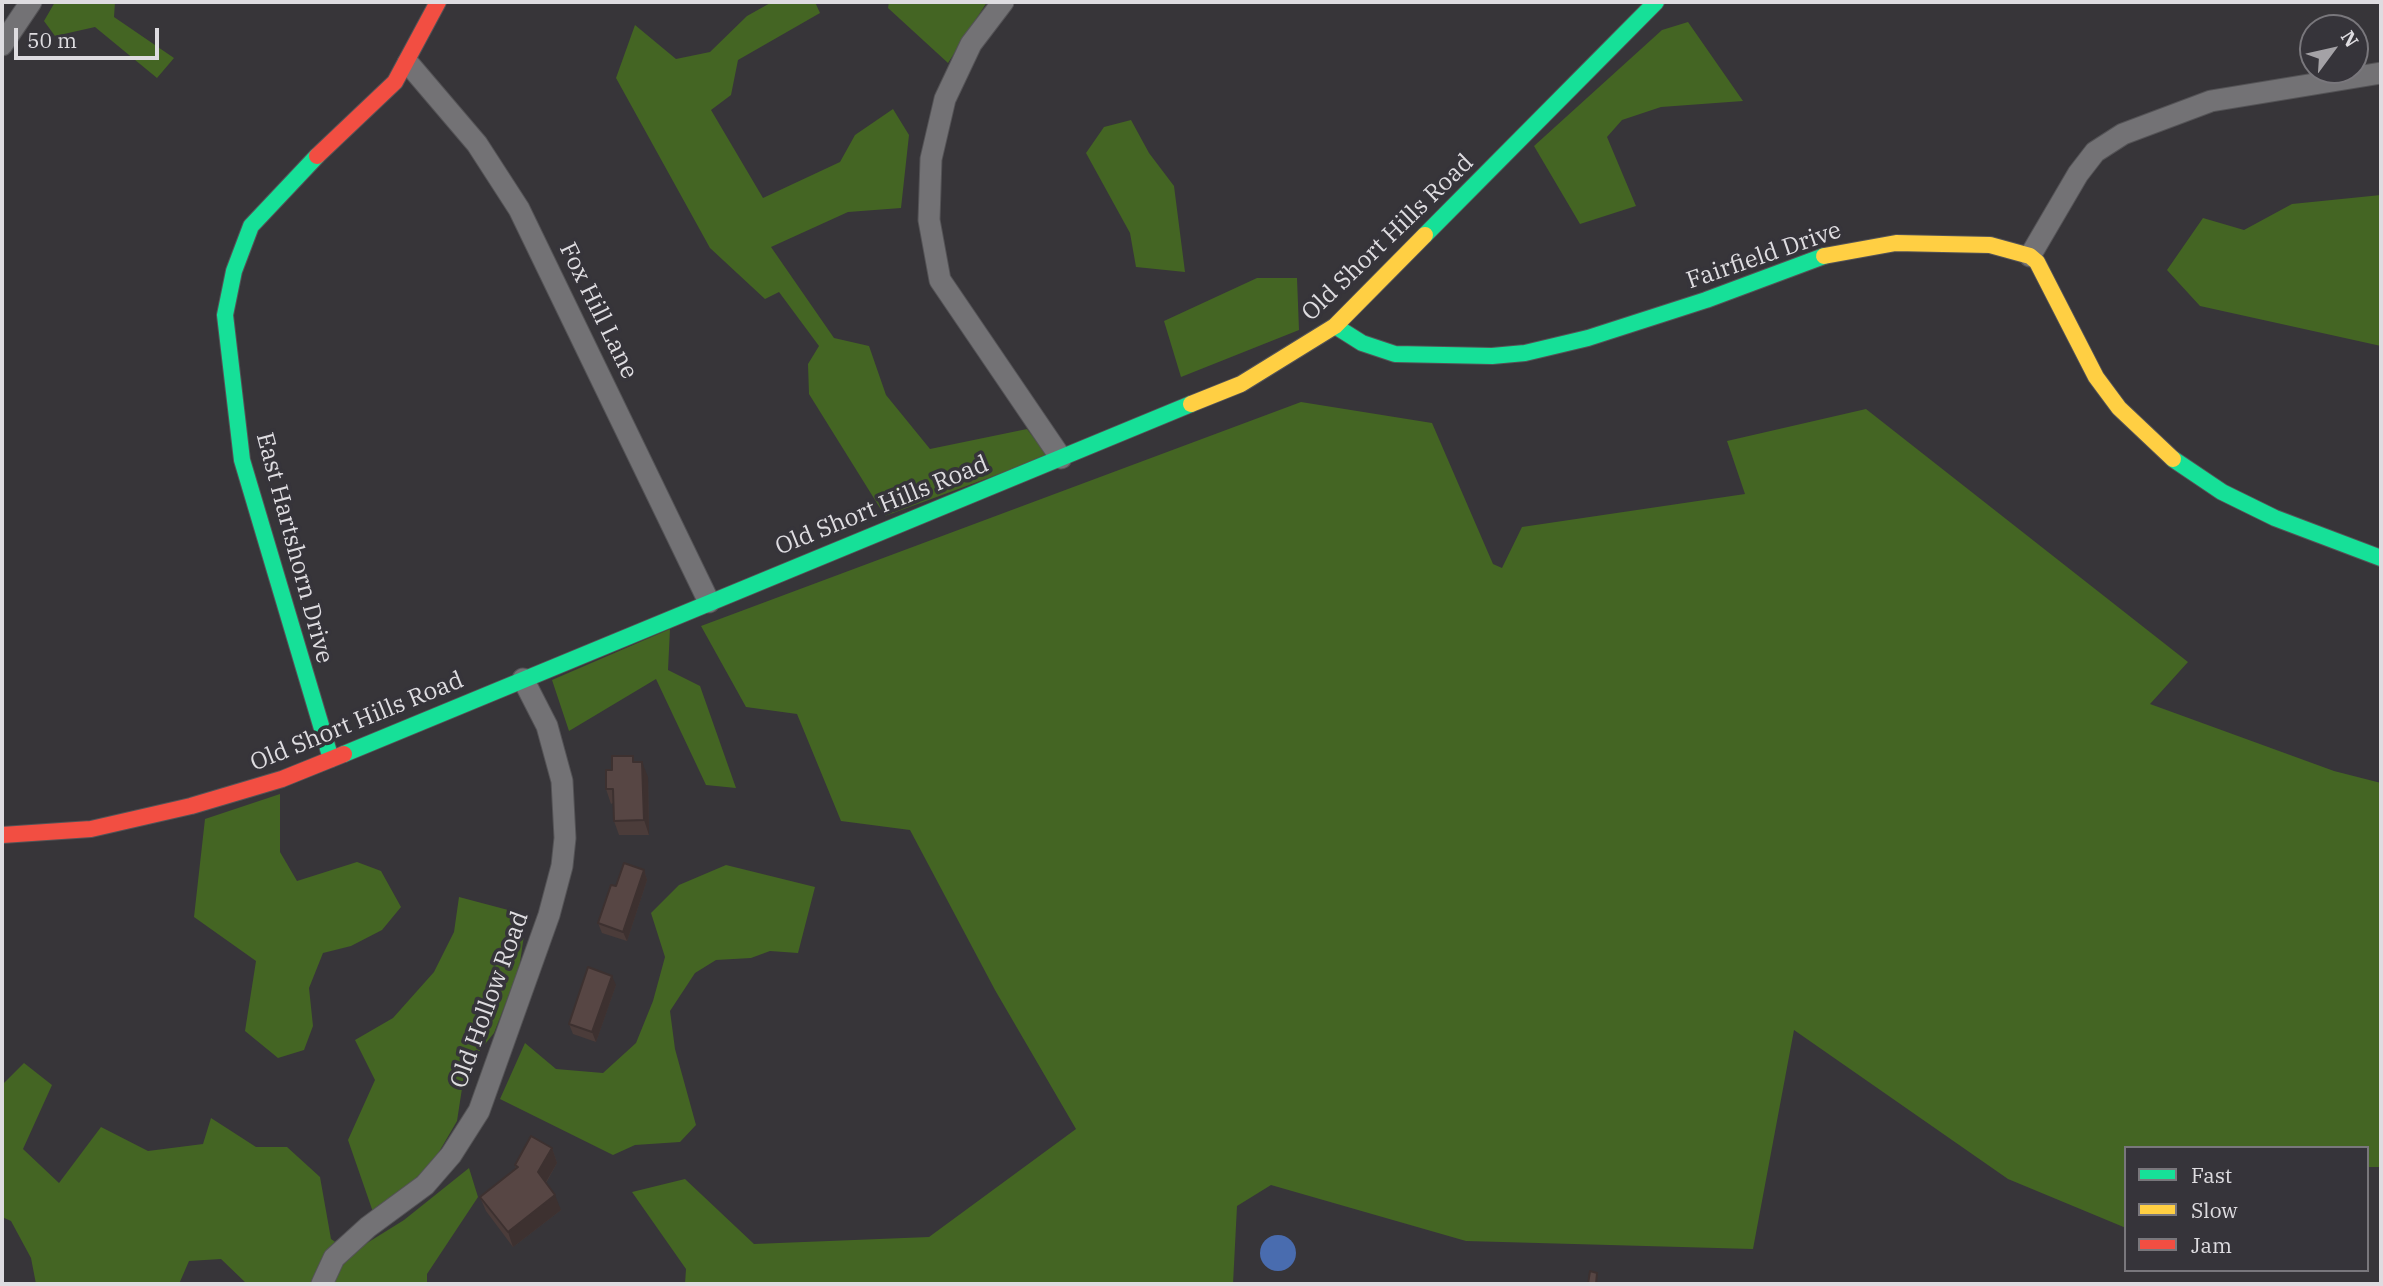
<!DOCTYPE html>
<html>
<head>
<meta charset="utf-8">
<style>
	body { margin:0 }
	#map { position:relative; width:2383px; height:1286px; overflow:hidden; background:#373539; font-family:"IBM Plex Serif",serif }
	canvas { display:block }
	.frame { position:absolute; inset:0; border:4px solid #dedce0; pointer-events:none }
	.legend { position:absolute; left:2124px; top:1146px; width:245px; height:126px; box-sizing:border-box; background:#36343a; border:2px solid #79777c; margin:0; padding:9px 12px; list-style:none; font-size:21px; color:#dedce0 }
	.legend li { display:flex; align-items:center; gap:14px; height:35px }
	.legend b { width:35px; border:2px solid #79777c }
	.north { position:absolute; left:2299px; top:14px; width:70px; height:70px; box-sizing:border-box; background:#36343a; border:2px solid #79777c; border-radius:50%; rotate:57deg; font-size:19px; font-weight:700; line-height:28px; text-align:center; color:#dedce0 }
	.north::after { content:''; display:block; margin:auto; width:24px; height:32px; background:#a4a2a6; clip-path:polygon(50% 0,100% 100%,50% 72%,0 100%) }
	.scale { position:absolute; left:14px; top:28px; width:145px; height:32px; box-sizing:border-box; border:4px solid #dedce0; border-top:0; padding-left:9px; font-size:21px; line-height:24px; white-space:nowrap; color:#dedce0; -webkit-text-stroke:5px #36343a; paint-order:stroke }
</style>
</head>
<body>
<div id="map">
<canvas width="2383" height="1286"></canvas>
<div class="frame"></div>
<ul class="legend">
<li><b style="height:9px;background:#16e098"></b>Fast</li>
<li><b style="height:9px;background:#ffcf43"></b>Slow</li>
<li><b style="height:9px;background:#f24e42"></b>Jam</li>
</ul>
<div class="north">N</div>
<div class="scale">50 m</div>
</div>
<script>
const context = document.querySelector('canvas').getContext('2d');
context.lineJoin = 'round';
function paint(path, color) { context.fillStyle = color; context.fill(path, 'evenodd'); }
const poly = rows => new Path2D(rows.map(r => 'M' + r).join(''));
function strokePath(path, color, width, dash) { context.strokeStyle = color; context.lineWidth = width; context.lineCap = dash ? 'butt' : 'round'; context.setLineDash(dash || []); context.stroke(path); }
function label(font, color, halo, rows, align = 'center') {
  context.font = font + ' "IBM Plex Serif",serif'; context.lineWidth = 7; context.setLineDash([]); context.textBaseline = 'middle'; context.strokeStyle = halo; context.fillStyle = color; for (const [text, x, y, turn = 0] of rows) {
    context.save(); context.translate(x, y); context.rotate((+turn || 0) * Math.PI / 180); context.textAlign = isNaN(turn) ? turn : align; if (halo) context.strokeText(text, 0, 0); context.fillText(text, 0, 0); context.restore();
  }
}
const green = poly([
	[55,2,115,2,114,17,174,58,157,78,95,27,55,36,44,21],
	[772,2,815,2,820,13,738,60,731,95,711,110,763,198,840,162,855,135,893,109,909,135,901,208,848,212,771,247,834,338,869,346,886,395,930,449,1027,429,1048,456,885,516,809,394,808,364,819,346,779,292,765,299,710,248,616,78,635,25,676,59,710,52,747,16],
	[889,2,987,2,948,63,888,8],
	[1688,22,1743,101,1661,107,1622,120,1607,137,1636,206,1580,224,1534,146,1662,30],
	[1131,120,1149,153,1174,186,1185,272,1136,267,1130,233,1086,153,1104,127],
	[2381,195,2381,346,2200,306,2167,270,2203,218,2244,230,2292,204],
	[1257,278,1297,278,1299,330,1181,377,1164,321],
	[1301,402,1432,423,1493,564,1502,568,1522,527,1745,494,1727,441,1866,409,2188,662,2150,704,2334,771,2381,783,2381,1167,2367,1167,2367,1148,2126,1148,2126,1228,2008,1179,1794,1030,1753,1249,1466,1241,1271,1185,1237,1206,1233,1284,685,1284,686,1269,632,1192,685,1179,754,1244,929,1237,1076,1129,995,990,910,830,841,821,797,714,746,707,701,626],
	[670,629,668,670,700,686,736,788,706,785,656,679,569,731,552,680],
	[280,794,280,852,297,881,357,862,381,871,401,907,382,930,351,946,323,953,309,988,313,1026,304,1050,278,1058,245,1031,256,961,194,917,205,819],
	[726,865,815,887,798,953,770,951,751,958,716,960,695,973,670,1011,675,1049,696,1125,680,1142,635,1145,613,1155,500,1099,525,1043,556,1069,603,1073,636,1043,653,1001,665,957,651,913,679,885],
	[459,897,527,915,519,969,494,1033,465,1069,457,1121,425,1176,373,1212,348,1140,375,1080,355,1040,393,1018,434,972,454,932],
	[24,1063,52,1085,23,1149,59,1183,101,1127,148,1151,203,1144,211,1118,256,1147,287,1147,320,1177,331,1239,351,1253,404,1220,469,1168,478,1197,427,1274,427,1284,247,1284,221,1259,189,1261,179,1284,36,1284,31,1258,11,1221,2,1217,4,1165,2,1085]
]);
const water = poly([
	'1260 1253a18 18 0 1 1 36 0a18 18 0 1 1-36 0Z'
]);
const street = poly([
	[1003,2,971,44,945,99,931,159,929,220,940,280,1061,458],
	[2,45,31,2],
	[408,63,477,144,519,209,709,602],
	[2030,256,2078,174,2095,152,2123,134,2211,101,2381,73],
	[322,1284,334,1258,368,1227,425,1185,451,1155,479,1111,549,915,562,866,565,838,562,781,547,726,523,679]
]);
const fast = poly([
	[317,156,251,226,234,271,225,315,242,460,331,759],
	[1425,235,1656,2],
	[1335,326,1362,343,1395,354,1492,356,1525,353,1588,338,1706,300,1824,256],
	[2173,459,2222,492,2275,518,2381,558],
	[344,754,1191,404]
]);
const slow = poly([
	[1824,256,1896,243,1990,245,2030,256,2037,262,2096,377,2119,408,2173,459],
	[1191,404,1241,384,1335,326,1425,235]
]);
const jam = poly([
	[317,156,395,82,438,2],
	[2,835,91,829,191,806,282,779,344,754]
]);
const wall = poly([
	[635,762,648,777,649,835,619,835,614,821,613,803,611,804,606,789,612,770],
	[644,870,647,880,627,941,602,933,598,923,616,886],
	[616,985,596,1042,573,1034,569,1024],
	[552,1148,557,1163,546,1183,561,1210,513,1247,486,1211,480,1197,516,1169,515,1165]
]);
const shadedWall = poly([
	[642,762,648,777,649,835,644,820],
	[644,870,647,880,627,941,623,932],
	[612,976,616,985,596,1042,592,1032],
	[552,1148,557,1163,543,1187,538,1172],
	[555,1195,561,1210,513,1247,508,1232]
]);
const building = poly([
	[612,756,633,756,633,762,642,762,644,820,614,821,613,789,606,789,606,770,612,770,612,756],
	[624,863,644,870,623,932,598,923,611,885,616,886,624,863],
	[588,967,612,976,592,1032,569,1024,588,967],
	[531,1136,552,1148,538,1172,555,1195,508,1232,480,1197,518,1167,515,1165,531,1136],
	[1590,1271,1597,1273,1596,1284,1588,1284,1590,1271]
]);
const streetNames = [
	["Old Short Hills Road",1388,238,-44],
	["Fairfield Drive",1764,256,-19],
	["Fox Hill Lane",598,311,64],
	["Old Short Hills Road",882,506,-22],
	["East Hartshorn Drive",294,548,75],
	["Old Short Hills Road",357,722,-22],
	["Old Hollow Road",490,1000,-70]
];
paint(green, '#446523');
paint(water, '#496caf');
strokePath(street, '#545356', 23);
strokePath(fast, '#545356', 18);
strokePath(slow, '#545356', 18);
strokePath(jam, '#545356', 18);
strokePath(street, '#737275', 21);
strokePath(fast, '#16e098', 16);
strokePath(slow, '#ffcf43', 16);
strokePath(jam, '#f24e42', 16);
paint(wall, '#4b3c3a');
paint(shadedWall, '#3d3130');
paint(building, '#574644');
strokePath(building, '#3d3130', 2);
label('24px', '#dedce0', '#36343a', streetNames);
</script>
</body>
</html>
